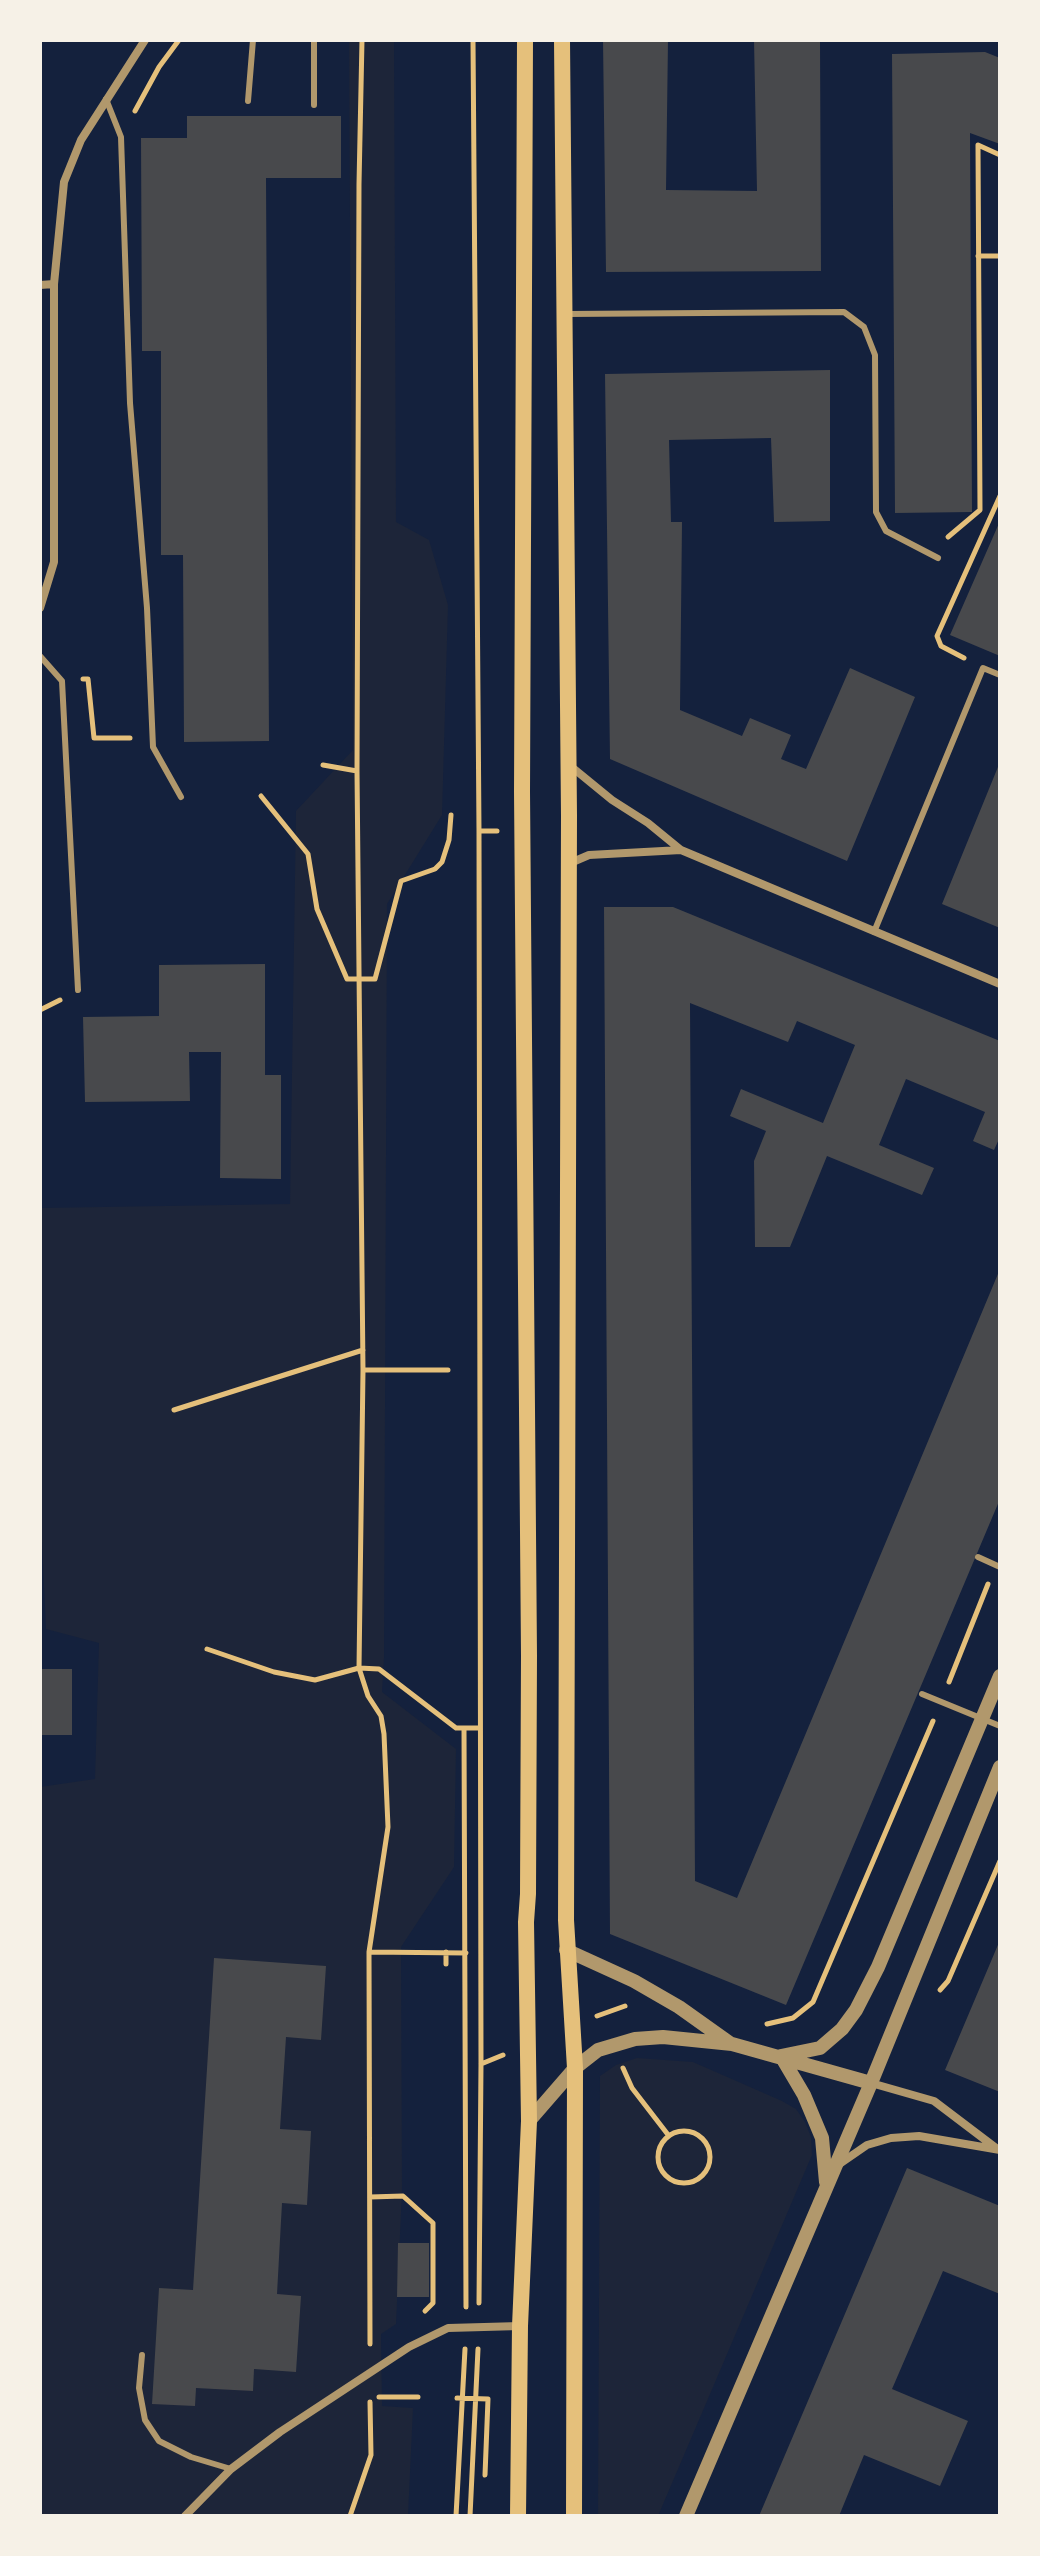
<!DOCTYPE html>
<html>
<head>
<meta charset="utf-8">
<style>
	body { margin:0 }
	#map { position:relative; width:1040px; height:2556px; overflow:hidden; background:#14213d; font-family:"IBM Plex Serif",serif }
	canvas { display:block }
	.frame { position:absolute; inset:0; border:42px solid #f6f1e7; pointer-events:none }
</style>
</head>
<body>
<div id="map">
<canvas width="1040" height="2556"></canvas>
<div class="frame"></div>
</div>
<script>
const context = document.querySelector('canvas').getContext('2d');
context.lineJoin = 'round';
function paint(path, color) { context.fillStyle = color; context.fill(path, 'evenodd'); }
const poly = rows => new Path2D(rows.map(r => 'M' + r).join(''));
function strokePath(path, color, width, dash) { context.strokeStyle = color; context.lineWidth = width; context.lineCap = dash ? 'butt' : 'round'; context.setLineDash(dash || []); context.stroke(path); }
const green = poly([
	[349,40,394,40,396,522,429,540,448,605,442,815,387,904,384,1658,382,1692,456,1749,454,1867,401,1947,402,2190,396,2324,381,2334,382,2406,413,2408,408,2516,40,2516,40,1787,95,1779,99,1643,46,1629,40,1498,40,1208,290,1204,296,811,353,750],
	[637,2058,693,2062,782,2101,796,2109,805,2122,811,2137,812,2155,658,2516,598,2516,600,2076,616,2065]
]);
const building = poly([
	[603,40,668,40,666,190,757,191,754,40,820,40,821,271,606,272],
	[985,52,1000,58,1000,144,970,133,972,512,895,513,892,54],
	[187,116,341,116,341,178,266,178,269,741,184,742,183,555,161,555,161,351,142,351,141,138,187,138],
	[830,370,830,521,774,522,771,438,669,440,671,522,682,522,680,710,742,736,750,718,791,735,781,759,806,769,850,668,915,697,847,861,610,759,605,374],
	[1000,521,1000,656,950,635],
	[1000,762,1000,928,942,904],
	[604,907,673,907,1000,1041,1000,1137,994,1150,973,1141,985,1112,906,1079,879,1145,934,1168,922,1195,827,1156,790,1247,755,1247,754,1161,766,1131,730,1116,741,1089,823,1123,855,1045,797,1021,788,1042,690,1003,695,1881,737,1898,1000,1269,1000,1499,786,2005,610,1934],
	[265,964,265,1075,281,1075,281,1179,220,1178,221,1052,189,1052,190,1101,85,1102,83,1017,159,1016,159,965],
	[40,1669,72,1669,72,1735,40,1735],
	[1000,1940,1000,2092,945,2070],
	[214,1958,326,1966,321,2040,286,2037,280,2129,311,2131,307,2205,282,2203,277,2294,301,2296,296,2372,254,2369,253,2391,196,2388,195,2406,152,2404,159,2288,193,2290],
	[907,2168,1000,2206,1000,2294,943,2271,892,2389,968,2421,940,2486,864,2455,839,2516,759,2516],
	[398,2243,429,2243,429,2297,397,2297]
]);
const path = poly([
	[362,40,359,184,357,771,363,1370,359,1668,368,1696,381,1716,384,1734,388,1827,369,1952,370,2344],
	[473,40,479,831,481,2064,479,2303],
	[135,111,159,67,179,40],
	[978,256,1000,256],
	[948,537,980,510,978,145,1000,155],
	[964,658,941,646,937,636,1000,496],
	[83,679,88,679,94,738,130,738],
	[323,765,357,771],
	[261,796,308,854,317,909,347,979,375,979,401,881,435,869,442,862,449,840,451,815],
	[479,831,497,831],
	[40,1010,60,1000],
	[363,1370,448,1370],
	[174,1410,363,1350],
	[207,1649,274,1672,315,1680,359,1668,379,1669,456,1728,479,1728],
	[949,1682,988,1584],
	[464,1728,466,2307],
	[369,1952,466,1953],
	[446,1952,446,1964],
	[940,1990,948,1981,1000,1861],
	[597,2016,625,2006],
	[767,2024,793,2018,813,2002,933,1721],
	[481,2064,503,2055],
	[623,2068,632,2088,669,2136],
	'658 2157a26 26 0 1 1 52 0a26 26 0 1 1-52 0Z',
	[370,2197,403,2196,433,2223,433,2303,425,2311],
	[379,2397,418,2397],
	[457,2398,488,2399,485,2475],
	[350,2516,371,2455,370,2402],
	[456,2516,465,2349],
	[470,2516,478,2349]
]);
const service = poly([
	[106,99,121,137,130,403,147,608,153,747,181,797],
	[248,101,253,40],
	[314,105,314,40],
	[567,314,844,312,864,327,875,355,876,512,886,531,938,558],
	[40,656,62,681,78,990],
	[874,932,983,668,1000,675],
	[978,1557,1000,1567],
	[922,1694,1000,1726],
	[142,2355,139,2388,145,2420,159,2441,191,2457,231,2469]
]);
const minor = poly([
	[40,285,54,284],
	[40,608,54,562,54,284,64,182,81,140,145,40],
	[568,764,612,800,648,823,681,850,1000,984],
	[568,864,589,855,681,850],
	[871,2083,934,2101,996,2148],
	[838,2165,867,2145,891,2138,919,2136,1000,2150],
	[185,2516,231,2469,280,2432,409,2347,448,2328,520,2326]
]);
const tertiary = poly([
	[566,1950,634,1981,679,2007,731,2044],
	[781,2056,820,2048,842,2029,856,2010,878,1967,1000,1676],
	[781,2056,804,2095,822,2138,826,2182],
	[529,2121,575,2068,598,2050,635,2039,663,2037,732,2044,871,2083],
	[686,2516,871,2083,1000,1767]
]);
const secondary = poly([
	[562,40,569,815,566,1920,575,2068,574,2516],
	[518,2516,520,2326,529,2121,526,1922,528,1894,529,1655,522,791,525,40]
]);
paint(green, '#1d2539');
paint(building, '#48494c');
strokePath(path, '#e5c07b', 5);
strokePath(service, '#b1986c', 6);
strokePath(minor, '#b1986c', 8);
strokePath(tertiary, '#b1986c', 14);
strokePath(secondary, '#e5c07b', 16);
</script>
</body>
</html>
